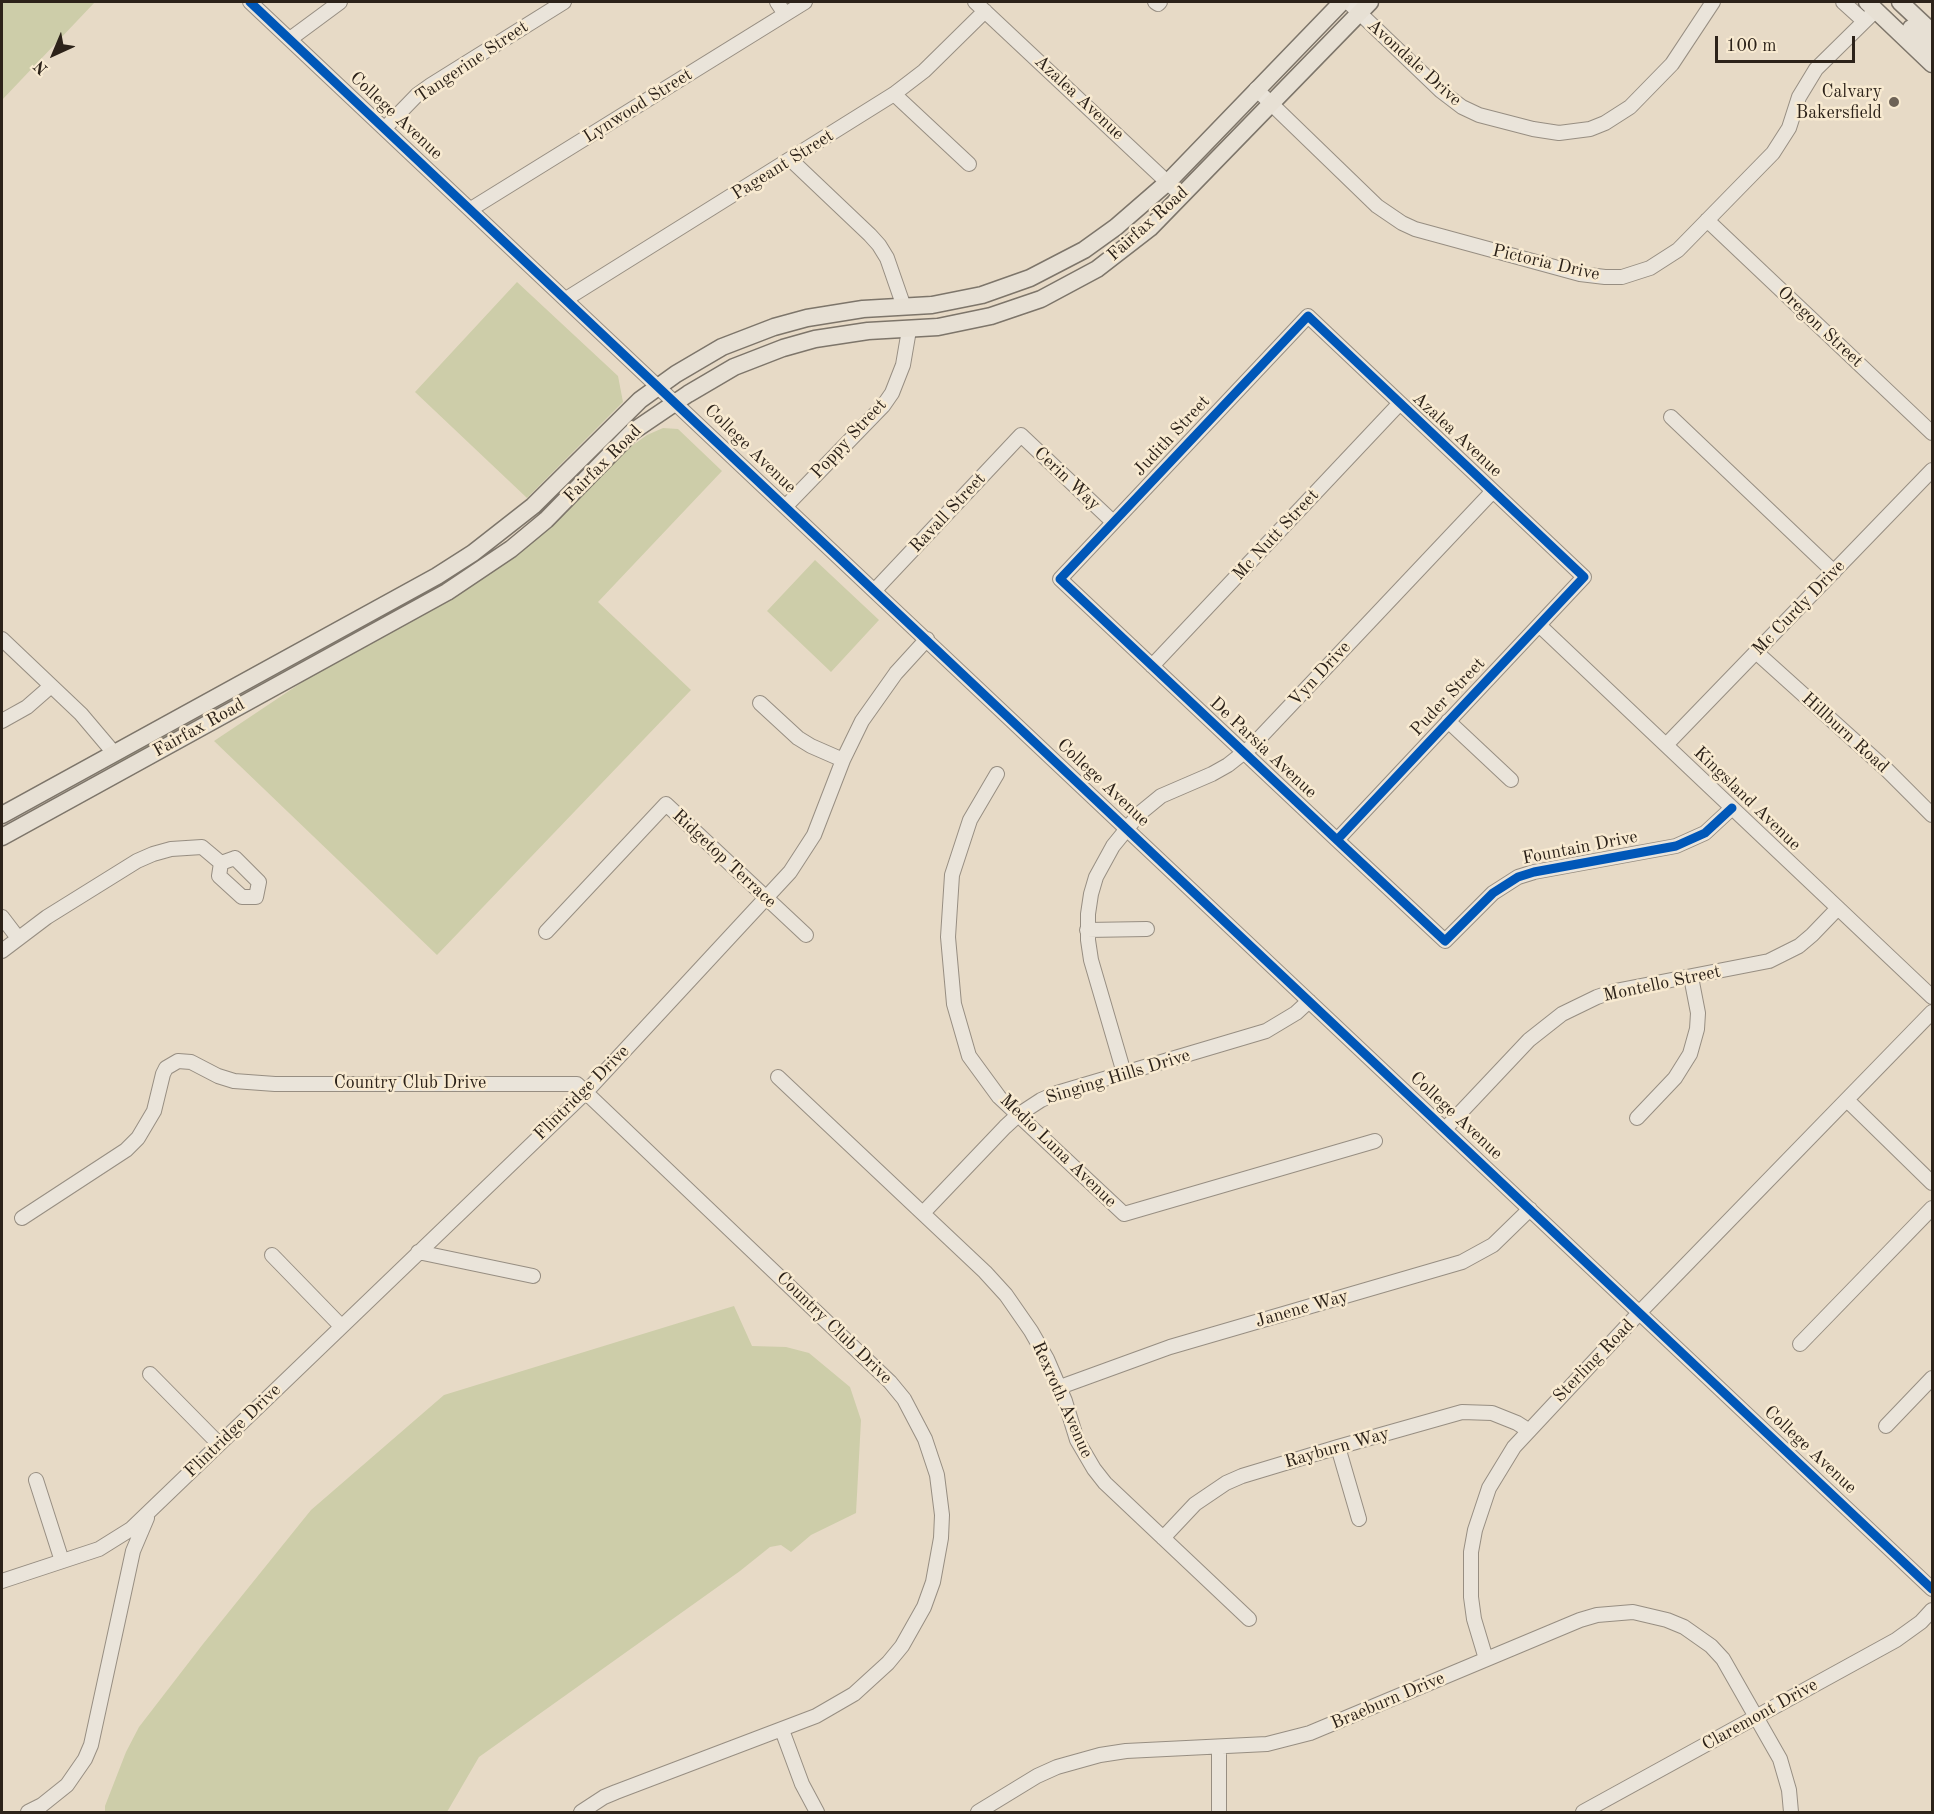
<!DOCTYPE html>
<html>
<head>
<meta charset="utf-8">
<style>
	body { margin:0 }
	#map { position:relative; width:1934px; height:1814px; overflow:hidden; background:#e7dac6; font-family:"Old Standard TT",serif }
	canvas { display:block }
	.frame { position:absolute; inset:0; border:3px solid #2c2219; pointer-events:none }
	.north { position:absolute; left:24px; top:24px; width:60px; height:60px; -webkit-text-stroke:4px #f8ead1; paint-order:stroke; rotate:224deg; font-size:16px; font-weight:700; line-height:24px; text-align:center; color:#2c2219 }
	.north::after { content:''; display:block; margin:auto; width:21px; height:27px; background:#2c2219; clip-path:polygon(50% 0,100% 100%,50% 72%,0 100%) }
	.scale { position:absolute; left:1715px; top:36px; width:140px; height:27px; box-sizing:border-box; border:3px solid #2c2219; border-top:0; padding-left:8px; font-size:18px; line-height:21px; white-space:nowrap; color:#2c2219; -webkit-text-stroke:4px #f8ead1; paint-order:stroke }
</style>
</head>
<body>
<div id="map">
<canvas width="1934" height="1814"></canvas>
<div class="frame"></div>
<div class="north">N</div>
<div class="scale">100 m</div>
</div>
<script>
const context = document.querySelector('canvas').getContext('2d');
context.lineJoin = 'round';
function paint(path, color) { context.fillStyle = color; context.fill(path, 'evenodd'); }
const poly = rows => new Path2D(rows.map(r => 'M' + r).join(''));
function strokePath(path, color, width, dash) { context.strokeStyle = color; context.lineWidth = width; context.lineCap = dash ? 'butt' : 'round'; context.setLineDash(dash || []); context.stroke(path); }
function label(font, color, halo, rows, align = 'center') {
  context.font = font + ' "Old Standard TT",serif'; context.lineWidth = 5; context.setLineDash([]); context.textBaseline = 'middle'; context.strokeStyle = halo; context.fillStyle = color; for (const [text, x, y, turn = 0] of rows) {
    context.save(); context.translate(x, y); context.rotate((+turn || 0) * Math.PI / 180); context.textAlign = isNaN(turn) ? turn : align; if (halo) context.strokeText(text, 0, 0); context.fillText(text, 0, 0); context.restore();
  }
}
const green = poly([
	[2,2,95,2,2,100],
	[517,282,618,376,623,402,527,498,415,392],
	[663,428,678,429,722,471,598,602,691,690,437,955,214,741,578,498,629,448,647,435],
	[815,560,879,620,831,672,767,611],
	[193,721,196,721,109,770,116,762],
	[734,1306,752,1346,786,1347,809,1353,850,1387,861,1420,856,1513,811,1535,791,1552,781,1545,770,1547,740,1571,479,1757,447,1812,105,1812,105,1806,126,1752,139,1727,203,1644,311,1510,444,1395]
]);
const minor = poly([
	[250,2,1932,1589],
	[777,2,785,14],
	[975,2,1182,196],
	[1155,2,1158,4,1160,2],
	[1348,2,1441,91,1462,107,1479,115,1533,129,1559,133,1590,129,1605,123,1630,107,1672,64,1713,2],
	[1843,2,1864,21],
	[290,39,340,2],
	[1256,89,1377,206,1402,223,1415,229,1580,274,1605,277,1622,277,1650,268,1678,250,1773,153,1789,128,1799,97,1816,69,1876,10],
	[894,94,969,164],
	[385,128,417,95,431,85,564,2],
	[791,160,870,235,879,245,887,258,904,307],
	[471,209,805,2],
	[1707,220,1932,433],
	[566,299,894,94,924,71,985,11],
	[1671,417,1834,572],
	[786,506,883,406,892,393,903,365,909,330],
	[875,590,1021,435,1113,522],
	[1539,625,1932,997],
	[2,639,81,714,114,753],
	[1756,652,1887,770,1932,815],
	[1152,666,1400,403],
	[760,703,798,738,811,746,843,760],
	[2,721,27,707,51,686],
	[1448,721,1511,780],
	[1666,745,1932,470],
	[997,774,970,820,952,875,948,937,954,1004,969,1056,999,1097,1124,1214,1375,1141],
	[1337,840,1584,577,1308,316,1060,579,1337,840,1445,941,1493,893,1518,877,1534,872,1676,846,1705,833,1732,808],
	[235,858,259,882,256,897,242,897,219,876,221,863,235,858],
	[2,917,18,938],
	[1087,930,1147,929],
	[546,932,666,804,806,935],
	[2,951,47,917,137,861,153,854,171,849,202,847,221,863],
	[1124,1073,1091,960,1088,940,1088,914,1091,894,1096,877,1113,846,1139,814,1161,796,1212,774,1228,765,1252,746,1493,491],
	[778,1077,985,1272,1006,1295,1031,1331,1047,1359,1065,1401,1077,1440,1094,1469,1105,1483,1249,1619],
	[1847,1100,1932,1183],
	[1637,1118,1675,1078,1690,1054,1697,1029,1698,1013,1691,977],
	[1445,1129,1529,1040,1562,1014,1597,997,1615,991,1769,961,1799,946,1812,935,1838,908],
	[923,1213,1005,1127,1018,1115,1041,1100,1057,1093,1266,1031,1296,1013,1309,1001],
	[22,1218,126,1150,138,1138,154,1111,163,1074,166,1068,178,1061,191,1062,218,1076,234,1081,275,1084,577,1084,890,1382,904,1399,925,1439,937,1475,942,1515,941,1538,933,1582,924,1607,902,1646,888,1663,854,1694,816,1716,616,1792,604,1797,581,1812],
	[418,1252,533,1276],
	[272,1255,341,1326],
	[1800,1344,1932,1208],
	[150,1374,219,1444],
	[1060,1387,1170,1347,1462,1262,1493,1245,1530,1209],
	[1886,1426,1932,1378],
	[1338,1447,1359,1519],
	[36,1480,62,1561],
	[1163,1538,1195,1504,1226,1483,1242,1476,1338,1447,1462,1412,1492,1413,1517,1423,1528,1430],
	[2,1581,99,1549,131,1529,586,1092,790,872,814,835,843,760,862,721,896,673,927,639],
	[1486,1659,1474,1619,1471,1597,1471,1552,1475,1530,1489,1488,1514,1447,1640,1312,1932,1012],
	[782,1730,802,1784,817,1812],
	[28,1812,42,1805,67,1785,85,1759,91,1745,133,1551,147,1518],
	[978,1812,1037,1776,1057,1767,1100,1755,1126,1751,1267,1744,1310,1733,1580,1620,1597,1615,1633,1612,1667,1620,1684,1627,1711,1646,1723,1659,1780,1759,1789,1790,1791,1812],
	[1219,1812,1219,1747],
	[1583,1812,1896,1640,1921,1622,1932,1610]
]);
const major = poly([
	[1867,2,1932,64],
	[1900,2,1932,32],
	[1911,28,1932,48],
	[2,815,437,576,473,553,533,506,640,400,676,374,722,347,774,327,807,318,863,309,932,305,982,295,1030,278,1084,250,1116,227,1169,181,1342,2],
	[2,837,447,592,511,549,546,520,632,432,688,394,734,367,783,348,815,339,868,331,938,327,991,316,1041,299,1097,269,1150,228,1370,2]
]);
const cycleway = poly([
	[250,2,1932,1589],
	[1337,840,1584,577,1308,316,1060,579,1337,840,1445,941,1493,893,1518,877,1534,872,1676,846,1705,833,1732,808]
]);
const markers = [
	[1894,102,6,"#6d6256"]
];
const streetNames = [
	["Tangerine Street",472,62,-34],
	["Avondale Drive",1414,63,42],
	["Azalea Avenue",1079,98,43],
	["Lynwood Street",638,106,-32],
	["College Avenue",396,116,43],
	["Pageant Street",783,165,-32],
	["Fairfax Road",1148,224,-42],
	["Pictoria Drive",1546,263,13],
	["Oregon Street",1820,327,43],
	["Azalea Avenue",1457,435,43],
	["Judith Street",1172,436,-47],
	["Poppy Street",849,439,-47],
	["College Avenue",750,449,44],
	["Fairfax Road",603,464,-45],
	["Cerin Way",1067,479,43],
	["Ravall Street",948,513,-47],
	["Mc Nutt Street",1276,535,-47],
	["Mc Curdy Drive",1799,608,-46],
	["Vyn Drive",1320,674,-47],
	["Puder Street",1448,697,-47],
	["Fairfax Road",199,728,-29],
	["Hillburn Road",1845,733,42],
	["De Parsia Avenue",1263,748,43],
	["College Avenue",1103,783,43],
	["Kingsland Avenue",1747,799,44],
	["Fountain Drive",1580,848,-11],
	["Ridgetop Terrace",724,859,43],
	["Montello Street",1662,984,-12],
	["Singing Hills Drive",1118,1077,-17],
	["Country Club Drive",410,1083],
	["Flintridge Drive",582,1093,-45],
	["College Avenue",1456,1116,43],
	["Medio Luna Avenue",1058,1151,44],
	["Janene Way",1302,1309,-16],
	["Country Club Drive",834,1328,44],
	["Sterling Road",1594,1361,-46],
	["Rexroth Avenue",1062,1400,66],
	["Flintridge Drive",233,1431,-44],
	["Rayburn Way",1337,1448,-16],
	["College Avenue",1810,1450,43],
	["Braeburn Drive",1388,1701,-23],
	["Claremont Drive",1760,1715,-29]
];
const poiNames = [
	["Calvary",1882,92],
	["Bakersfield",1882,113]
];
paint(green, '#cdcda9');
strokePath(minor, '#978e82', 16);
strokePath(major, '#7d756a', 19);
strokePath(minor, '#eae4da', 14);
strokePath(major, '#e7e0d4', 16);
strokePath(cycleway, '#0057b8', 9);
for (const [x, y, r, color] of markers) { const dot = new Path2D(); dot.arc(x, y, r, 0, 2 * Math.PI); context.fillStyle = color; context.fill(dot); strokePath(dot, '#f8ead1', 2); }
label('18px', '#2c2219', '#f8ead1', streetNames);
label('18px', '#2c2219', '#f8ead1', poiNames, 'right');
</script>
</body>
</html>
